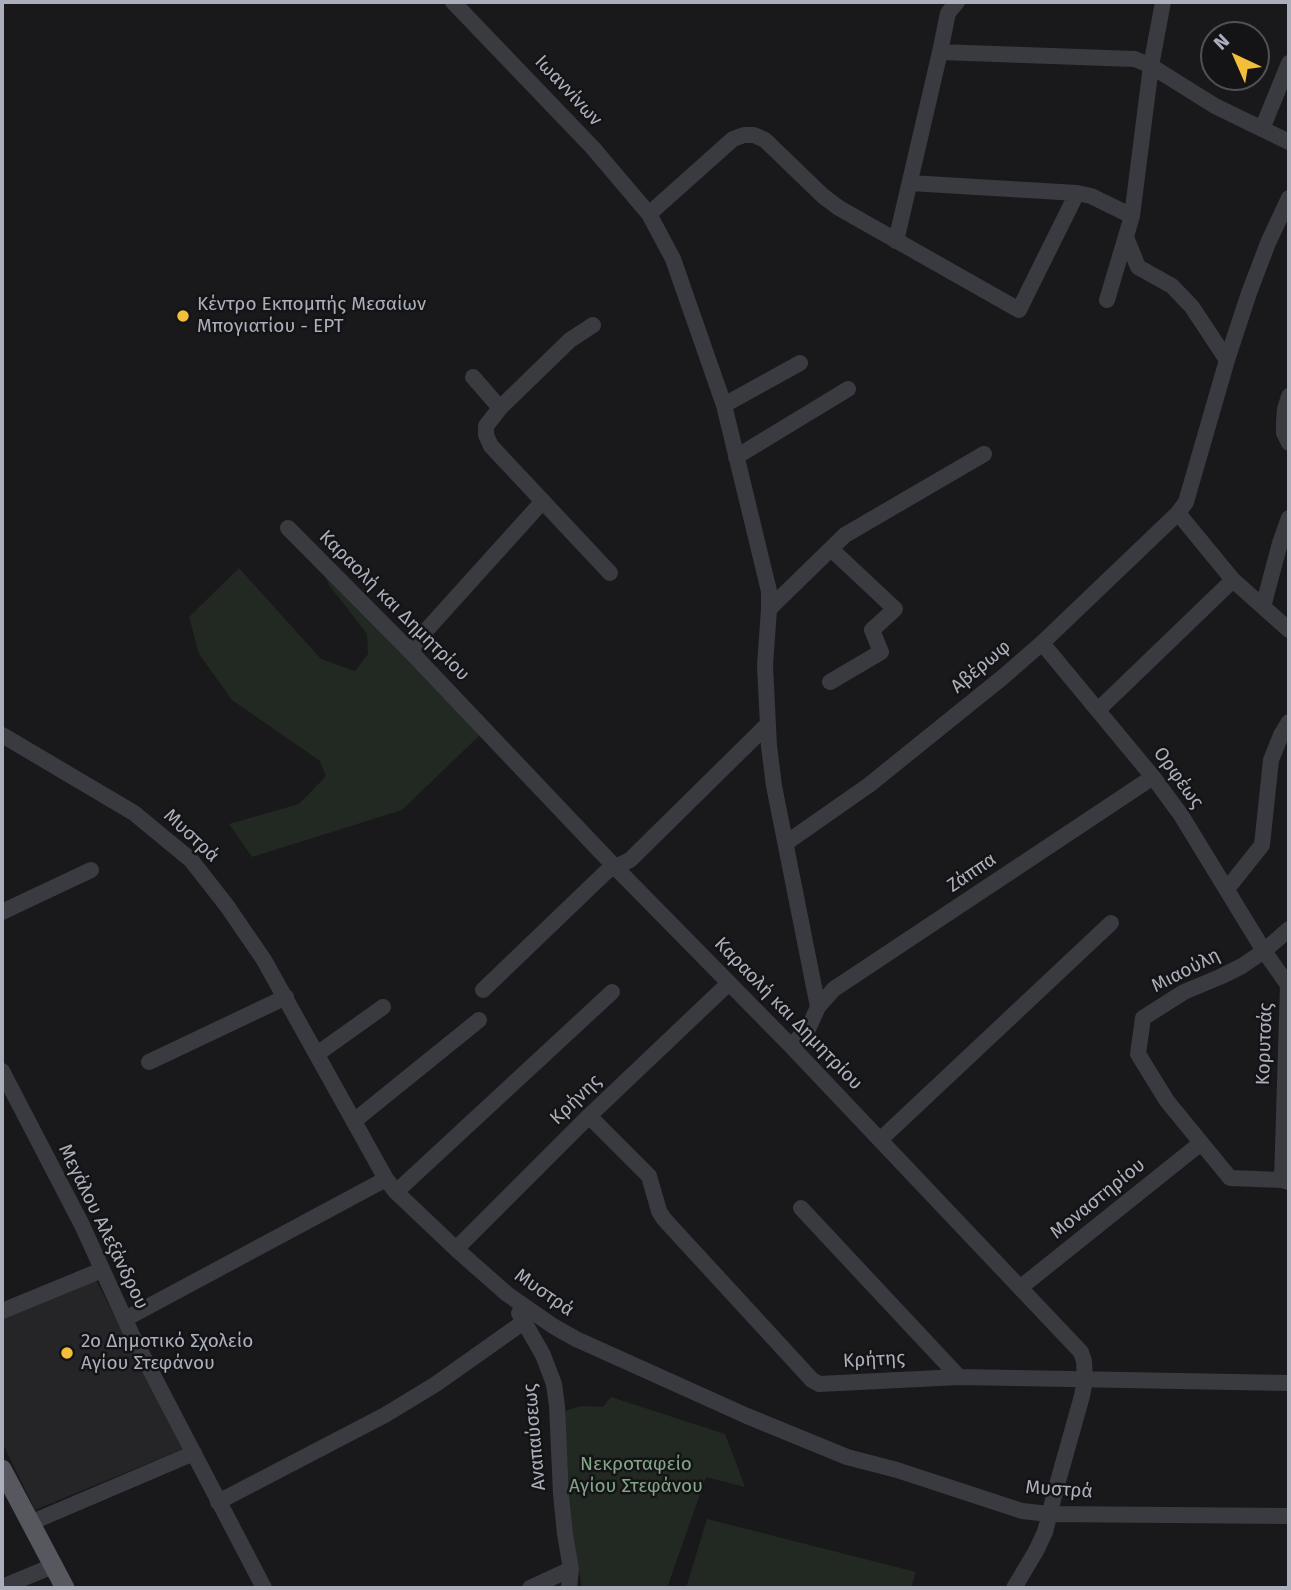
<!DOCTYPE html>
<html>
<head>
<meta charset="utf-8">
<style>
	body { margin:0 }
	#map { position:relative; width:1291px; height:1590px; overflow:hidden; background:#19191b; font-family:"Fira Sans",sans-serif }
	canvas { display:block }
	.frame { position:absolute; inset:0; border:4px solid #abafbb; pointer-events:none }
	.north { position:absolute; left:1200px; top:21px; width:70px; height:70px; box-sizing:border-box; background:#141416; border:2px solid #505258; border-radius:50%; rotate:316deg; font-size:19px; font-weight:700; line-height:28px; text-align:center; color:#abafbb }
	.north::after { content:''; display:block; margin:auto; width:24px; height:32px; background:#f3bf39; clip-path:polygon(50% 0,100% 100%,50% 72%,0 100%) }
</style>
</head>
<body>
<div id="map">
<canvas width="1291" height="1590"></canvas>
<div class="frame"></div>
<div class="north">N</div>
</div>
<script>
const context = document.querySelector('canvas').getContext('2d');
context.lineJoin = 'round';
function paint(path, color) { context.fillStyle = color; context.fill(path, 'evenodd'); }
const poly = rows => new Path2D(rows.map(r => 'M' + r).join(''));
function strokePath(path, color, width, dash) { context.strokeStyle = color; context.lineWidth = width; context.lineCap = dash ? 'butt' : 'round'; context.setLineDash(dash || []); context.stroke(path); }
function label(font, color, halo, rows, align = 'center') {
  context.font = font + ' "Fira Sans",sans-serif'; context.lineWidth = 5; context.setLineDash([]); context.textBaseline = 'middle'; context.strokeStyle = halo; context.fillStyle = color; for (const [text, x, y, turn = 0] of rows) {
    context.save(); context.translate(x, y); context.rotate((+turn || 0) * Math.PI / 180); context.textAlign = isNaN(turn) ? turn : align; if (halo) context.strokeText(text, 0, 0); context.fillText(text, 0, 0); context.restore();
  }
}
const built = poly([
	[96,1280,150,1386,185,1448,35,1510,2,1442,2,1319]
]);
const green = poly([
	[239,568,321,659,355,671,368,654,367,634,329,585,326,578,409,658,480,735,402,810,252,857,229,824,299,804,326,776,320,761,232,700,199,654,189,617],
	[611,1397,725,1434,745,1487,706,1477,667,1588,582,1588,572,1530,564,1411,582,1406,603,1407],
	[707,1519,916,1572,911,1588,686,1588]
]);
const minor = poly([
	[453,2,593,148,649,214],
	[940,52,948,13,957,2],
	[1262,129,1289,63],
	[910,183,1077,193,1091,196,1132,216],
	[1126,237,1138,267,1172,286,1192,307,1227,360],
	[896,241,940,52,1135,59,1151,66,1215,106,1289,142],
	[1107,300,1132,216,1151,66,1163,2],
	[593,325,570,340,500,408,486,426,486,435,491,446,610,573],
	[473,377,500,408],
	[1289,396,1285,409,1284,422,1284,433,1289,443],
	[724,405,673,259,649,214,733,139,744,135,754,135,765,140,823,196,839,208,1019,310,1077,193],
	[736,457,848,389],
	[1178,513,1233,580,1289,630],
	[288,528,411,652,616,868,791,1046,1081,1352,1084,1361,1085,1380,1082,1396,1055,1492,1045,1532,1036,1551,1014,1588],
	[1263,607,1280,543,1289,518],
	[769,609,845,535,984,454],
	[1042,643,1153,777,1181,815,1264,951,1242,966,1222,976,1184,992,1143,1018,1138,1054,1167,1101,1230,1178,1282,1180,1289,1182],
	[411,652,423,634,441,614,543,501],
	[830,682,881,652,872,630,895,609,831,549],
	[1098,710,1233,580],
	[2,735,134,813,191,860,227,906,264,960,386,1179,396,1192,456,1249,507,1294,553,1326,576,1339,636,1366,747,1416,847,1457,897,1470,1022,1511,1049,1514,1289,1516],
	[786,843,869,785,1003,677,1042,643,1178,513,1186,502,1227,360,1249,293,1268,243,1289,198],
	[1227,889,1262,845,1271,760,1281,735,1289,722],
	[2,912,91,870],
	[483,990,607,871,630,860,767,725],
	[818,1007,834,989,1153,777],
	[791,1046,809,1027,818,1007,774,786,769,746,765,666,769,609,769,591,724,405,800,363],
	[317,1054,383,1007],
	[149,1062,286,997],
	[2,1071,82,1225,132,1335,264,1588],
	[589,1116,649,1176,659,1211,664,1219,812,1380,819,1384,959,1377,1289,1383],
	[354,1121,479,1020],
	[881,1139,1111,923],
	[1282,1180,1288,985,1264,951,1289,929],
	[396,1192,612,992],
	[801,1208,959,1377],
	[456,1249,589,1116,729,983],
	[1021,1287,1201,1143],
	[2,1311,102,1270],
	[519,1313,543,1355,554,1384,557,1406,561,1494,565,1534,571,1569,569,1588],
	[125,1319,386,1179],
	[218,1502,385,1415,436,1384,525,1321],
	[30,1523,194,1453],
	[2,1587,53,1566],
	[530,1588,571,1569]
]);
const major = poly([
	[2,1469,65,1588]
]);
const markers = [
	[183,316,7,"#f3bf39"],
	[67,1353,7,"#f3bf39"]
];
const streetNames = [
	["Ιωαννίνων",568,91,47],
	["Καραολή και Δημητρίου",394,606,45],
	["Αβέρωφ",981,667,-40],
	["Ορφέως",1178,778,54],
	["Μυστρά",191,836,43],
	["Ζάππα",972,873,-34],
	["Μιαούλη",1186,971,-27],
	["Καραολή και Δημητρίου",788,1014,46],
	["Κορυτσάς",1265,1044,-88],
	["Κρήνης",576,1100,-44],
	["Μοναστηρίου",1098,1199,-39],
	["Μεγάλου Αλεξάνδρου",103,1227,64],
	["Μυστρά",544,1293,35],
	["Κρήτης",874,1360,-3],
	["Αναπαύσεως",535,1437,-95],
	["Μυστρά",1059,1490,4]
];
const poiNames = [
	["Κέντρο Εκπομπής Μεσαίων",197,305],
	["Μπογιατίου - ΕΡΤ",197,327],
	["2ο Δημοτικό Σχολείο",81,1342],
	["Αγίου Στεφάνου",81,1364]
];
const parkNames = [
	["Νεκροταφείο",636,1465],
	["Αγίου Στεφάνου",636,1487]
];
paint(built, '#252528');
paint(green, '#212922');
strokePath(minor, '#3a3b40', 16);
strokePath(major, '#56575f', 19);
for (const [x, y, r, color] of markers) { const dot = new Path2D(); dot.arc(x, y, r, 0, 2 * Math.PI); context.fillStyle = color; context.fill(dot); strokePath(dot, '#141416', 2.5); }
label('19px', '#abafbb', '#141416', streetNames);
label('19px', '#abafbb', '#141416', poiNames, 'left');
label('19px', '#82a686', '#141416', parkNames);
</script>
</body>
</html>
